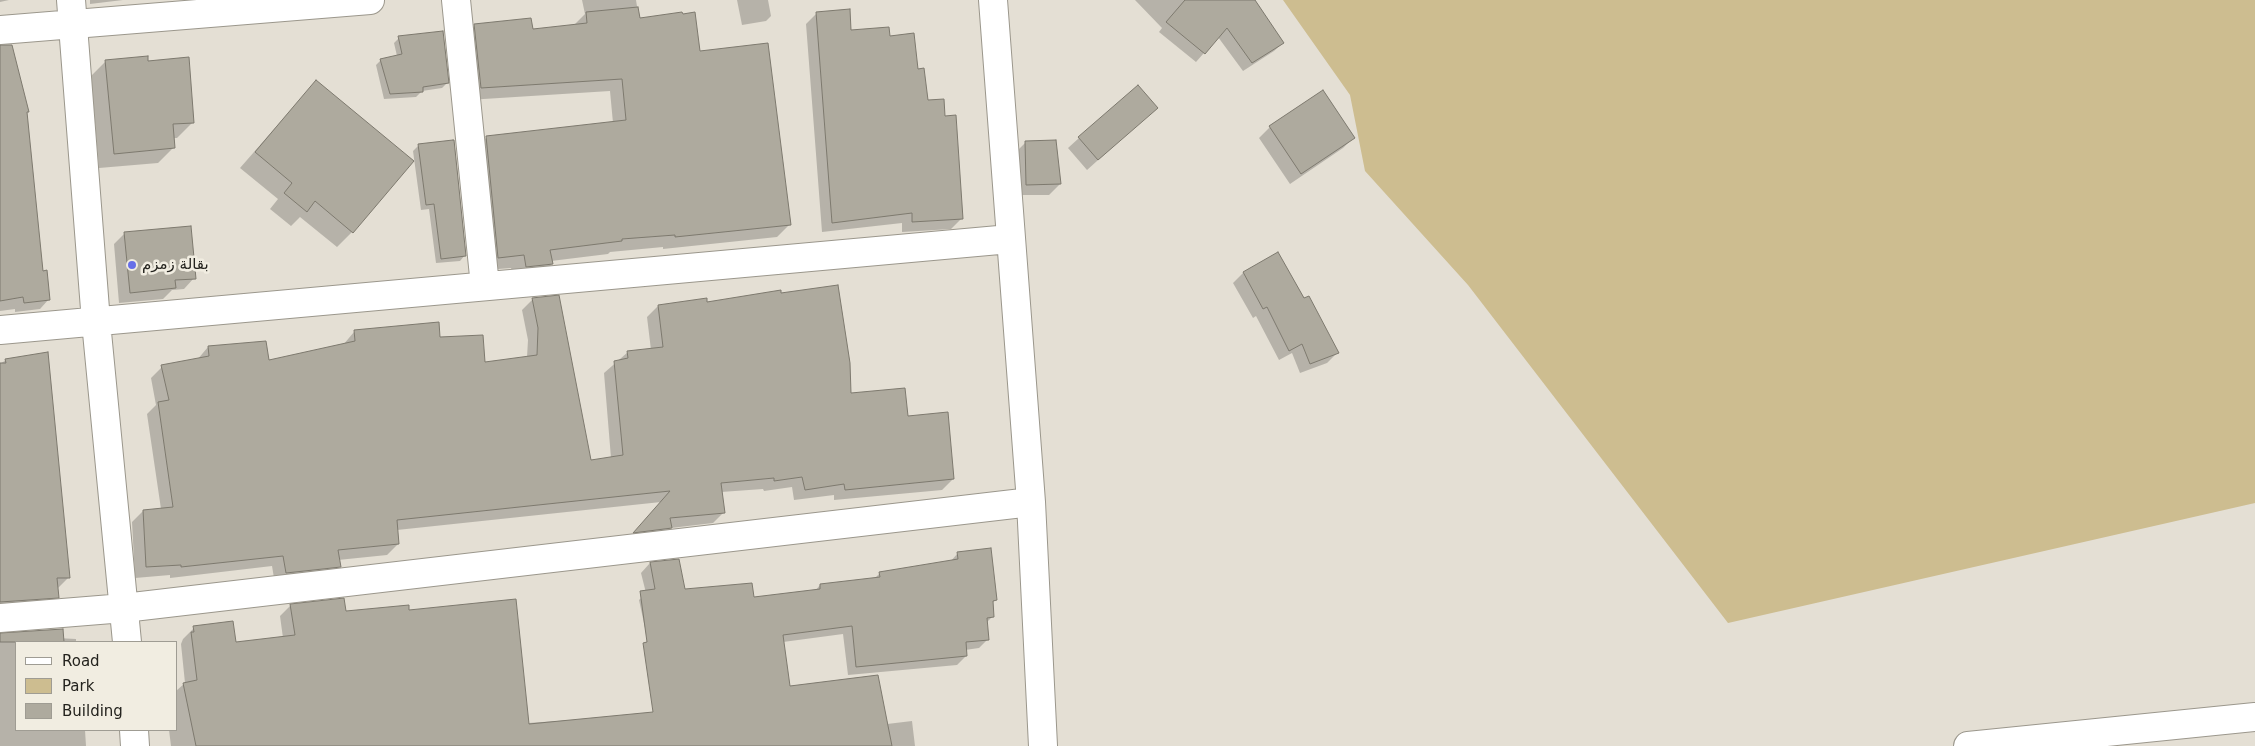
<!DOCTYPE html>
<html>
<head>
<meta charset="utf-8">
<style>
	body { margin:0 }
	#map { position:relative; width:2255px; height:746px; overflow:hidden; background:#e4dfd4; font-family:"DejaVu Sans",sans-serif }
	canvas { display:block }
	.legend { position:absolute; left:15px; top:641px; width:162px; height:90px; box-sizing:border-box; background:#f1ede1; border:1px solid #9f9c93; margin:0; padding:6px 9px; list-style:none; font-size:15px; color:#24231e }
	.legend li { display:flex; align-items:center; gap:10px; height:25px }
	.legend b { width:25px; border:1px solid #9f9c93 }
</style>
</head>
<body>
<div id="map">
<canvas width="2255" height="746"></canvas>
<ul class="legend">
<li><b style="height:6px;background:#fff"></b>Road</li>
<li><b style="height:14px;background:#cdbd90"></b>Park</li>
<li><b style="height:14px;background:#aeaa9e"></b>Building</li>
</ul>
</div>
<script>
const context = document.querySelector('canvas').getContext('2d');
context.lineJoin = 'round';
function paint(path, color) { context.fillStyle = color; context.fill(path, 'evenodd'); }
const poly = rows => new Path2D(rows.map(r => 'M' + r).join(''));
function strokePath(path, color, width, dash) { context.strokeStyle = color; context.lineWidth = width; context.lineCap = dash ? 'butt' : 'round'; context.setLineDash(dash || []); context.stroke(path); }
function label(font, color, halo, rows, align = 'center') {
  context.font = font + ' "DejaVu Sans","Noto Sans Arabic",sans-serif'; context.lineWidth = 5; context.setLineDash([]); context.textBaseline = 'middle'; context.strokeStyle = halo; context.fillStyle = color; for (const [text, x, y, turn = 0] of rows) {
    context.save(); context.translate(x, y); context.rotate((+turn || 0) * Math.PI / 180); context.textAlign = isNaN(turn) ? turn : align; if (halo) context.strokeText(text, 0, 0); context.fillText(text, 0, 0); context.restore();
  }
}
const green = poly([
	[1283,0,2255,0,2255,503,1728,623,1468,285,1365,171,1350,95]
]);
const shadow = poly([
	[0,0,9,0,0,2],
	[90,0,123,0,90,4],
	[582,0,636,0,639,19,699,52,790,224,777,237,663,249,663,247,610,252,608,254,551,261,552,264,539,277,514,279,511,268,485,270,473,151,486,138,613,123,610,91,468,100,462,38,475,25,531,30,574,25,585,14],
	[737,0,768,0,771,16,766,21,742,25],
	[1135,0,1252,0,1283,43,1274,51,1243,71,1218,37,1196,62,1159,32,1162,28],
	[817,13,850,31,889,37,917,70,926,101,944,118,962,218,951,229,902,232,902,223,822,232,806,24],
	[399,38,447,83,442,88,422,91,416,97,384,99,376,65,381,60,397,56,394,43],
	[106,61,147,62,193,122,177,138,173,138,173,148,158,163,99,168,91,76],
	[0,72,25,113,42,272,49,299,40,309,15,312,15,309,0,311],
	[316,81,352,232,337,247,300,217,291,226,270,209,278,199,240,168],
	[1156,108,1087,170,1068,148,1079,138],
	[1270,127,1353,138,1343,148,1290,184,1259,138],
	[1026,142,1060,184,1049,195,1016,195,1015,153],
	[419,145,465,255,460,261,436,263,429,209,421,210,413,151],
	[125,233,194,278,184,289,172,290,163,299,119,303,114,244],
	[1278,254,1337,353,1327,363,1300,373,1292,353,1279,360,1256,316,1253,318,1233,283,1243,273],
	[533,299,590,461,611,458,604,373,628,352,651,350,647,317,658,306,706,303,850,394,907,418,953,479,942,490,834,500,834,495,794,500,792,487,764,491,763,489,721,492,724,512,713,523,671,528,660,539,625,543,661,502,397,530,398,544,387,555,338,560,339,567,328,578,275,584,272,566,170,578,170,575,135,578,132,522,143,511,161,509,147,414,156,405,151,378,162,367,197,360,208,347,268,361,343,345,354,332,437,323,439,338,484,363,527,357,528,340,522,310],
	[6,360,69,577,57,589,58,597,46,609,0,613,0,364],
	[958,553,995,600,992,603,993,616,986,623,988,639,979,648,965,650,966,656,957,665,848,675,843,634,783,642,789,687,887,724,912,721,915,746,681,746,666,726,639,600,646,593,641,573,650,563,684,590,753,599,815,591,820,585,874,579,880,573,950,562],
	[291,605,345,613,408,612,528,723,630,716,633,746,171,746,169,730,176,730,176,691,185,683,181,644,183,639,194,628,235,644,283,638,280,616],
	[0,635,76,639,76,642,16,642,16,730,85,730,86,746,0,746]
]);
const building = poly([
	[1185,0,1255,0,1284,43,1252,63,1227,28,1205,54,1166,22,1185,0],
	[638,7,640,18,682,12,683,14,695,12,700,51,768,43,791,225,675,237,675,235,622,239,622,241,550,250,553,264,526,267,524,255,498,258,486,136,626,120,622,79,481,88,474,24,531,18,533,29,587,23,586,12,638,7],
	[850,9,851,30,889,27,890,36,914,33,918,69,924,68,928,100,944,99,945,116,956,115,963,219,912,222,912,213,832,223,816,12,850,9],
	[443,31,449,83,423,87,423,92,390,94,380,59,402,54,398,36,443,31],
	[0,45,12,45,29,112,27,112,43,271,47,270,50,300,24,303,23,297,0,301,0,45],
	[148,56,148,61,189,57,194,123,173,124,175,148,114,154,105,60,148,56],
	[316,80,414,161,353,233,315,201,307,212,284,193,292,183,255,152,316,80],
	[1138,85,1158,108,1098,160,1078,137,1138,85],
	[1323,90,1355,138,1301,174,1269,126,1323,90],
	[453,140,454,140,466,256,441,259,434,204,426,205,418,144,453,140],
	[1056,140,1061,184,1026,185,1025,141,1056,140],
	[191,226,196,279,175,280,176,288,130,293,124,232,191,226],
	[1278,252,1304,298,1309,296,1339,353,1310,364,1302,344,1289,351,1267,307,1263,309,1243,272,1278,252],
	[838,285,850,363,851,393,905,388,908,416,948,412,954,479,845,490,844,484,805,490,802,477,774,481,774,478,721,483,725,513,670,518,672,528,633,533,670,491,397,520,399,544,338,550,341,567,286,573,283,556,181,567,181,565,146,567,143,510,173,507,158,402,169,400,161,365,209,356,208,346,266,341,269,360,355,341,354,330,439,322,440,337,483,335,485,362,537,355,538,328,532,298,559,295,591,460,623,455,614,361,628,358,627,351,663,347,658,305,707,298,707,302,781,290,781,293,838,285],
	[48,352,70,578,57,578,59,598,0,602,0,363,6,363,5,359,48,352],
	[991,548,997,600,993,601,994,617,987,618,989,640,966,642,967,656,856,667,852,626,783,635,790,686,878,675,892,746,196,746,183,683,197,680,191,632,194,632,193,626,233,621,236,642,295,635,290,604,344,598,346,611,409,605,409,610,516,599,529,724,653,712,643,643,647,642,640,591,655,589,650,562,679,559,685,589,752,583,754,597,820,589,820,584,880,577,879,572,958,559,957,552,991,548],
	[63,629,64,642,0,642,0,633,63,629]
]);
const minor = poly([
	[71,0,96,322,127,642],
	[456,0,485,286],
	[993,0,1031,502,1043,746],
	[0,30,370,0],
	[0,330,1010,239],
	[0,618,124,608,1031,502],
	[134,730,135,746],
	[1968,746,2255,717]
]);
const markers = [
	[132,265,5,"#676fe8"]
];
const poiNames = [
	["بقالة زمزم",142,265]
];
paint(green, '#cdbd90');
paint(shadow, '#0003');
paint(building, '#aeaa9e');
strokePath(building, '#7d796e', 1);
strokePath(minor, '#9b978c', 30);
strokePath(minor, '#fff', 28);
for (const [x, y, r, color] of markers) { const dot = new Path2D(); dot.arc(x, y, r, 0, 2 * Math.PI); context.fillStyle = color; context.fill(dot); strokePath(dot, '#f1ede1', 2); }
label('15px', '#24231e', '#f1ede1', poiNames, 'left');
</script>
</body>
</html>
